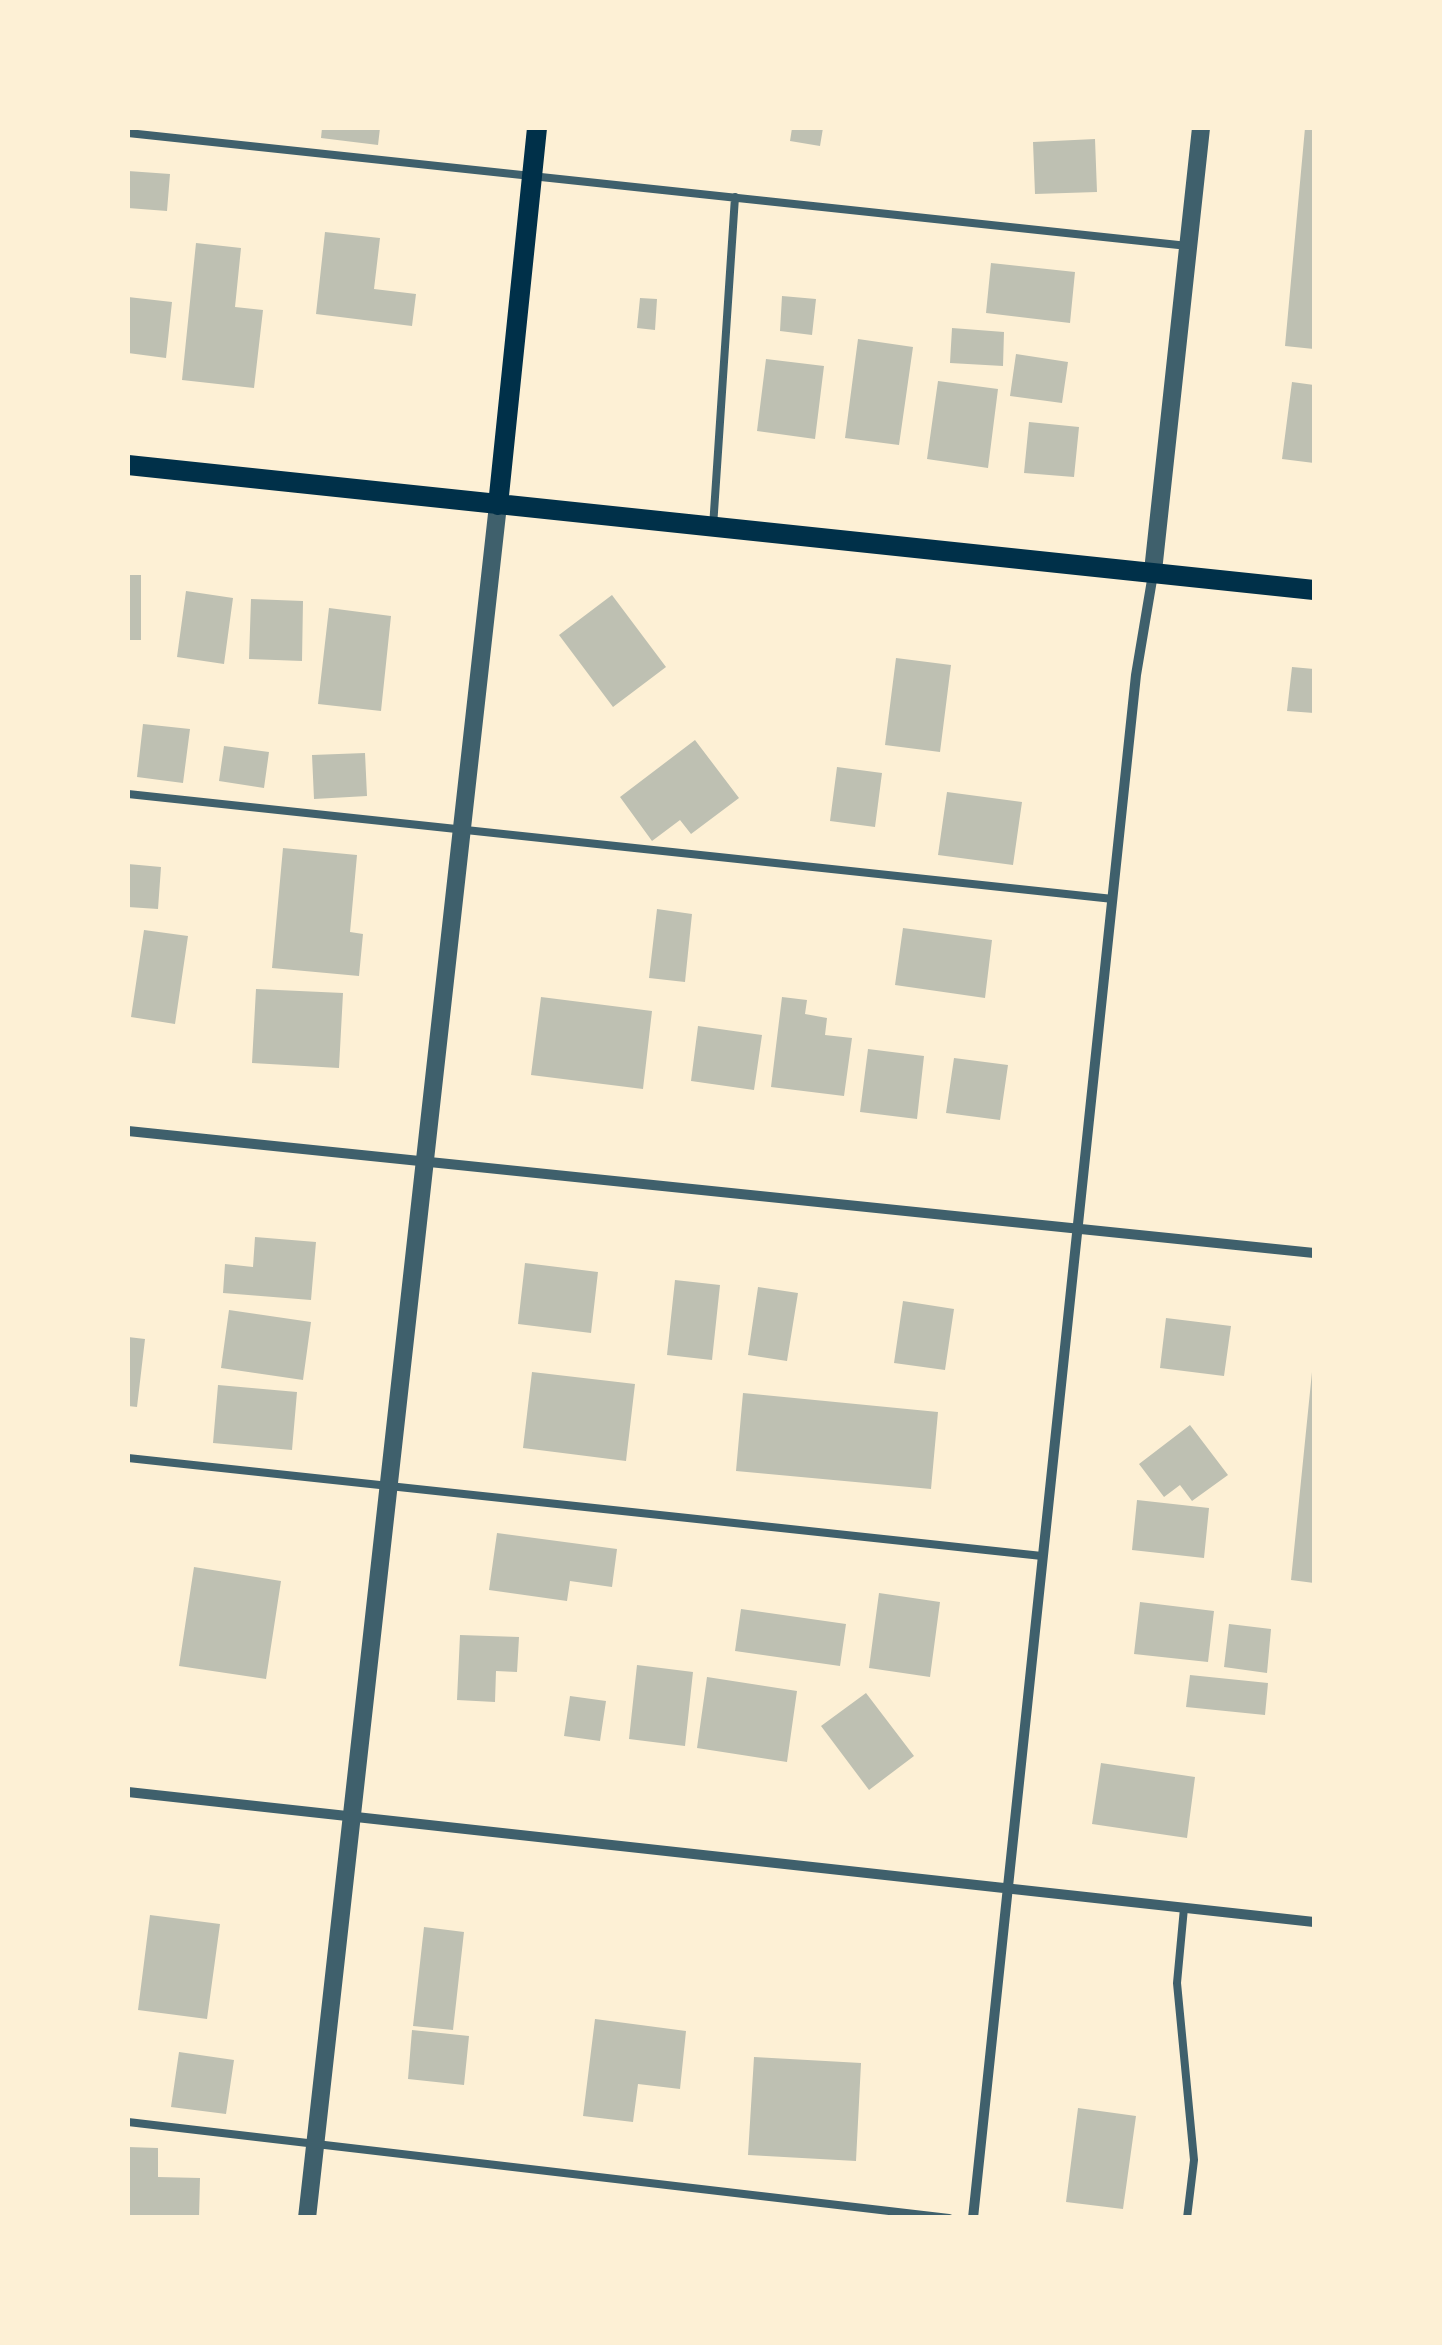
<!DOCTYPE html>
<html>
<head>
<meta charset="utf-8">
<style>
	body { margin:0 }
	#map { position:relative; width:1442px; height:2345px; overflow:hidden; background:#fdf0d5; font-family:Poppins,sans-serif }
	canvas { display:block }
	.frame { position:absolute; inset:0; border:130px solid #fdf0d5; pointer-events:none }
</style>
</head>
<body>
<div id="map">
<canvas width="1442" height="2345"></canvas>
<div class="frame"></div>
</div>
<script>
const context = document.querySelector('canvas').getContext('2d');
context.lineJoin = 'round';
function paint(path, color) { context.fillStyle = color; context.fill(path, 'evenodd'); }
const poly = rows => new Path2D(rows.map(r => 'M' + r).join(''));
function strokePath(path, color, width, dash) { context.strokeStyle = color; context.lineWidth = width; context.lineCap = dash ? 'butt' : 'round'; context.setLineDash(dash || []); context.stroke(path); }
const building = poly([
	[322,128,380,128,378,145,321,138],
	[792,128,823,128,820,146,790,141],
	[1305,128,1314,128,1314,349,1285,346],
	[1095,139,1097,192,1035,194,1033,142],
	[128,171,170,174,167,211,128,208],
	[325,232,380,238,374,289,416,294,412,326,316,314],
	[196,243,241,248,235,307,263,310,254,388,182,380],
	[991,263,1075,272,1070,323,986,313],
	[782,296,816,299,812,335,780,331],
	[128,297,172,302,166,358,128,353],
	[640,298,657,299,655,330,637,328],
	[952,328,1004,332,1003,366,950,363],
	[858,339,913,347,899,445,845,438],
	[1016,354,1068,362,1062,403,1010,396],
	[766,359,824,366,815,439,757,431],
	[938,381,998,389,988,468,927,459],
	[1292,382,1314,385,1314,463,1282,459],
	[1029,422,1079,427,1074,477,1024,473],
	[128,575,141,575,141,640,128,640],
	[186,591,233,598,224,664,177,657],
	[612,595,666,667,613,707,559,635],
	[251,599,303,601,302,661,249,659],
	[329,608,391,616,381,711,318,704],
	[896,658,951,665,940,752,885,745],
	[1292,667,1314,669,1314,713,1287,711],
	[143,724,190,729,183,783,137,777],
	[695,740,739,798,691,834,680,820,652,841,620,797],
	[224,746,269,752,264,788,219,781],
	[365,753,367,796,314,799,312,755],
	[837,767,882,773,875,827,830,821],
	[947,792,1022,802,1013,865,938,855],
	[283,848,357,855,350,932,363,934,359,976,272,968],
	[128,864,161,867,158,909,128,907],
	[657,909,692,914,685,982,649,978],
	[903,928,992,940,985,998,895,985],
	[144,930,188,936,175,1024,131,1017],
	[256,989,343,993,339,1068,252,1063],
	[541,997,652,1011,643,1089,531,1075],
	[782,997,807,1000,805,1014,827,1018,825,1035,852,1038,844,1096,771,1087],
	[698,1026,762,1035,754,1090,691,1081],
	[868,1049,924,1056,917,1119,860,1112],
	[954,1058,1008,1065,1000,1120,946,1113],
	[255,1237,316,1242,311,1300,223,1293,225,1264,253,1267],
	[525,1263,598,1272,591,1333,518,1324],
	[675,1280,720,1285,712,1360,667,1355],
	[758,1287,798,1293,787,1361,748,1355],
	[903,1301,954,1309,945,1370,894,1363],
	[229,1310,311,1322,303,1380,221,1368],
	[1166,1318,1231,1326,1224,1376,1160,1368],
	[128,1337,145,1339,137,1407,128,1406],
	[532,1372,635,1384,626,1461,523,1448],
	[1312,1372,1314,1372,1314,1583,1291,1580],
	[218,1385,297,1392,292,1450,213,1443],
	[743,1393,938,1412,931,1489,736,1471],
	[1190,1425,1228,1475,1192,1501,1180,1485,1164,1497,1139,1464],
	[1137,1500,1209,1508,1204,1558,1132,1550],
	[497,1533,617,1549,612,1587,570,1581,567,1601,489,1590],
	[194,1567,281,1581,266,1679,179,1666],
	[879,1593,940,1602,930,1677,869,1668],
	[1140,1602,1214,1611,1208,1662,1134,1654],
	[741,1609,846,1624,840,1666,735,1651],
	[1229,1624,1271,1629,1267,1673,1224,1667],
	[460,1635,519,1637,517,1672,496,1671,495,1702,457,1700],
	[637,1665,693,1672,685,1746,629,1739],
	[1190,1675,1268,1683,1265,1715,1186,1707],
	[707,1677,797,1691,787,1762,697,1748],
	[866,1693,914,1756,869,1790,821,1726],
	[570,1696,606,1701,600,1741,564,1736],
	[1101,1763,1195,1777,1187,1838,1092,1824],
	[150,1915,220,1924,207,2019,138,2010],
	[424,1927,464,1932,453,2030,413,2026],
	[595,2019,686,2031,680,2089,638,2084,633,2122,583,2116],
	[412,2030,469,2036,464,2085,408,2079],
	[179,2052,234,2060,226,2114,171,2107],
	[754,2057,861,2063,856,2161,748,2155],
	[1078,2108,1136,2116,1123,2209,1066,2202],
	[128,2147,158,2148,158,2177,200,2178,199,2218,128,2218]
]);
const service = poly([
	[128,133,1188,246],
	[713,527,735,197],
	[128,794,1113,899],
	[128,1458,1042,1556],
	[1184,1908,1177,1983,1194,2160,1187,2218],
	[128,2122,949,2218]
]);
const minor = poly([
	[128,1131,1314,1253],
	[128,1792,1314,1922],
	[973,2218,1136,675,1153,574]
]);
const tertiary = poly([
	[1153,571,1201,128],
	[307,2218,498,505]
]);
const secondary = poly([
	[128,465,1314,590],
	[498,505,537,128]
]);
paint(building, '#bec0b2');
strokePath(service, '#3f606c', 8);
strokePath(minor, '#3f606c', 10);
strokePath(tertiary, '#3f606c', 18);
strokePath(secondary, '#003049', 20);
</script>
</body>
</html>
